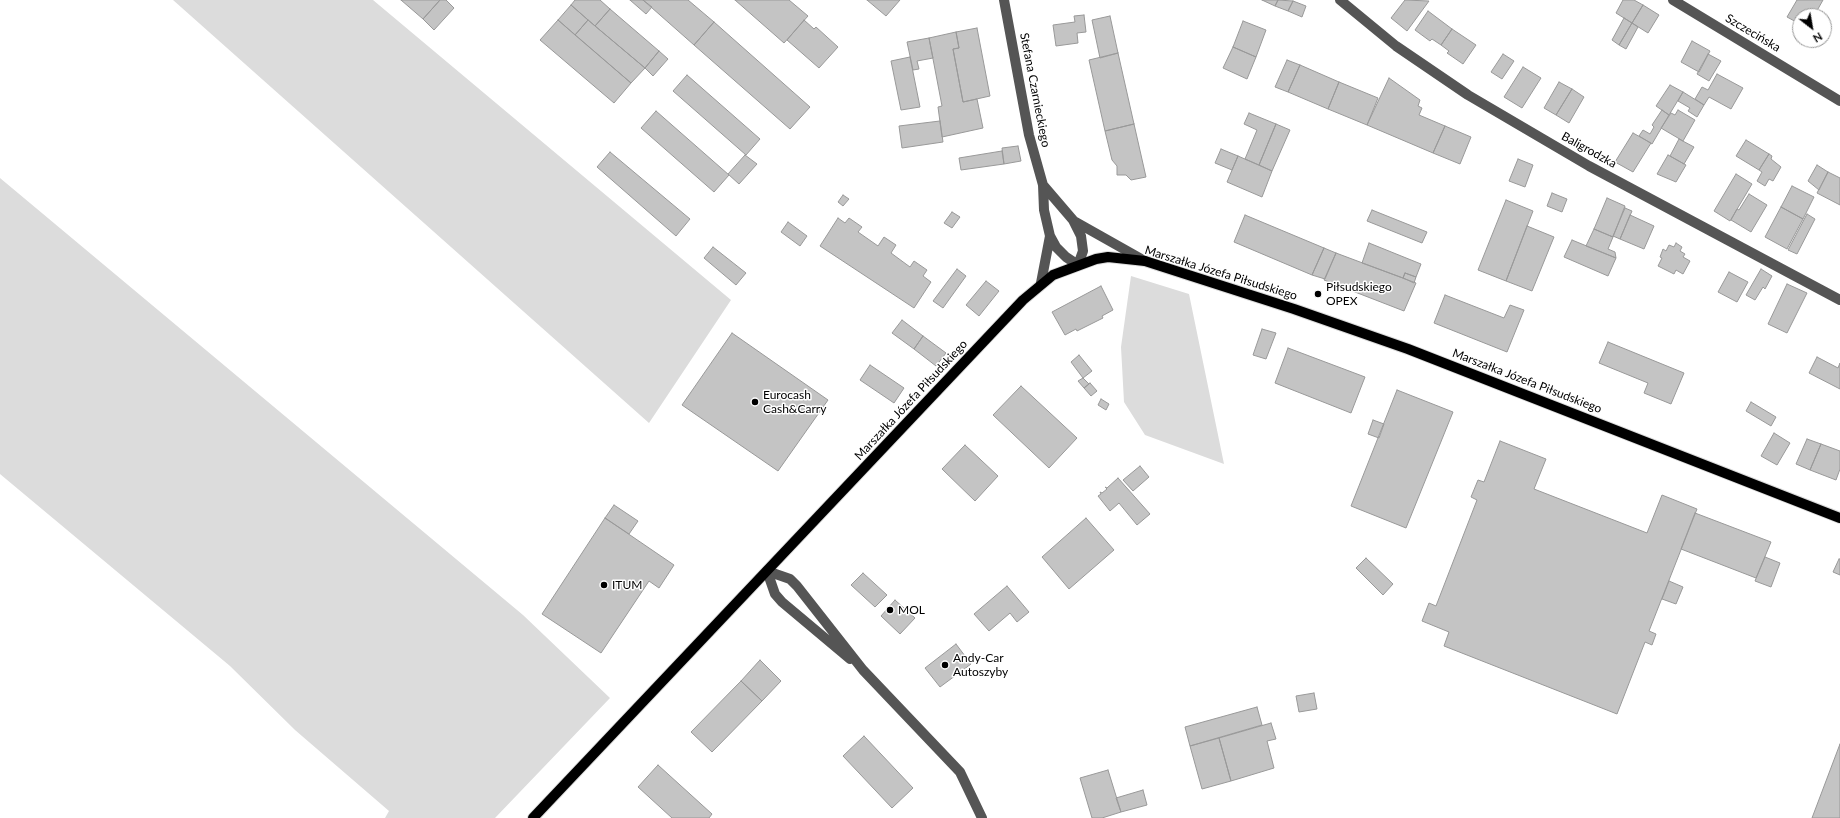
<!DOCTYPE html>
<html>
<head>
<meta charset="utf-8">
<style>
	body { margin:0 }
	#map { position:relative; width:1840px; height:818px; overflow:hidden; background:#fff; font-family:Lato,sans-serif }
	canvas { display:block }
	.north { position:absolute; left:1792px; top:8px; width:40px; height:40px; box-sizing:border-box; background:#fff; border:1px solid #999; border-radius:50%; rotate:149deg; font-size:11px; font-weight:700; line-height:16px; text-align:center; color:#000 }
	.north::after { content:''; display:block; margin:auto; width:14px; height:18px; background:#000; clip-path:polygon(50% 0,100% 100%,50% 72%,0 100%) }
</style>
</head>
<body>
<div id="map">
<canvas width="1840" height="818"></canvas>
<div class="north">N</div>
</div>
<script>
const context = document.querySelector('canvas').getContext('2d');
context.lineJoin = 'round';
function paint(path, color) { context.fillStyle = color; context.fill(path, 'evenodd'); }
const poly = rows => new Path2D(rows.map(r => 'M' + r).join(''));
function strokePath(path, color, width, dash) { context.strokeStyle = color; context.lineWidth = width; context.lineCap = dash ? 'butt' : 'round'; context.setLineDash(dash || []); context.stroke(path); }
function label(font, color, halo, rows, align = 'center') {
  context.font = font + ' Lato,sans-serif'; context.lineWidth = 3; context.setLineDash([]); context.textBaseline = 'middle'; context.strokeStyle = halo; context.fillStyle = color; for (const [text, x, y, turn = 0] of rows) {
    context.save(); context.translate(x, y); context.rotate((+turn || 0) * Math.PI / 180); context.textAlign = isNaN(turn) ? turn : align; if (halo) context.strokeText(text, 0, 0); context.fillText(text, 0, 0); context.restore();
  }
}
const green = poly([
	[173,0,373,0,731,300,649,423],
	[0,178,523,615,610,698,495,818,385,818,389,811,295,730,230,666,0,474],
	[1131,276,1189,294,1224,464,1145,435,1124,402,1121,347]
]);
const building = poly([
	[401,0,440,0,423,19,401,0],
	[440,0,446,0,454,8,434,30,423,19,440,0],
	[575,0,600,0,610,9,595,26,571,5,575,0],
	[630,0,643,0,652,7,646,14,630,0],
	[643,0,688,0,714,22,694,45,643,0],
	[735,0,789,0,808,16,784,43,735,0],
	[867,0,900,0,886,16,867,0],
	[1262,0,1278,0,1275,6,1262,0],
	[1278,0,1293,1,1288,11,1275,6,1278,0],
	[1405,0,1429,1,1407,31,1391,18,1405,0],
	[1623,0,1634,0,1643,5,1632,23,1616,13,1623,0],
	[1797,0,1823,0,1814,16,1800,16,1800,24,1787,17,1797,0],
	[1293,1,1306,6,1302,17,1288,11,1293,1],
	[571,5,588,20,575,35,558,20,571,5],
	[1643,5,1659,15,1648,33,1632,23,1643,5],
	[610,9,659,51,645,68,595,26,610,9],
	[1428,11,1452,29,1441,45,1432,39,1430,41,1415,30,1428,11],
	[1084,15,1086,32,1077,33,1078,43,1056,46,1053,25,1075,22,1074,16,1084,15],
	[1110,16,1118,53,1100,58,1092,20,1110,16],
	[1624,18,1632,23,1619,45,1612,40,1624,18],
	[558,20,631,83,614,103,540,40,558,20],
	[588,20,645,68,631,83,575,35,588,20],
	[804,20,814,29,816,27,838,47,819,68,787,40,804,20],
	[1243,21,1266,30,1256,57,1233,47,1243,21],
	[714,22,810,107,790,129,694,45,714,22],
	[1632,23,1638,27,1626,49,1619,45,1632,23],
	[977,28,990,96,963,102,953,49,959,48,956,32,977,28],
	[1452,29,1476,45,1463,64,1447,53,1449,51,1441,45,1452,29],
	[956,32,959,48,953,49,963,102,977,99,983,128,942,137,938,107,942,106,929,38,956,32],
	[929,38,933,58,917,61,919,69,913,70,907,42,929,38],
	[1692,41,1710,51,1699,72,1681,62,1692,41],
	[1233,47,1256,57,1247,79,1223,68,1233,47],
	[659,51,668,59,653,76,645,68,659,51],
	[1118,53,1134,124,1105,131,1089,60,1118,53],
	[1503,54,1514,61,1502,79,1491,72,1503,54],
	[1708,54,1721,61,1709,81,1697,74,1708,54],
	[910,57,920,107,901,110,891,61,910,57],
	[1287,60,1300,65,1288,92,1275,87,1287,60],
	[1300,65,1339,82,1328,109,1288,92,1300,65],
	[1523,67,1541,78,1522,108,1504,97,1523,67],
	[1717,74,1743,88,1731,109,1709,97,1704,105,1695,99,1702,87,1708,90,1717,74],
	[687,75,760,139,746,155,673,91,687,75],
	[1389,78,1420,100,1418,106,1422,108,1419,115,1445,126,1433,153,1367,125,1389,78],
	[1339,82,1378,98,1367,125,1328,109,1339,82],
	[1559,82,1572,89,1556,115,1544,108,1559,82],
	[1670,85,1683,92,1669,115,1656,106,1670,85],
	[1572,89,1584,97,1569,123,1556,115,1572,89],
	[1683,92,1704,105,1697,117,1688,111,1690,108,1678,101,1683,92],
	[1662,110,1669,115,1652,144,1639,136,1643,130,1650,134,1654,127,1652,125,1662,110],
	[1678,110,1695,120,1683,141,1661,128,1671,113,1675,115,1678,110],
	[656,111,729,175,714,192,641,128,656,111],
	[1249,113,1276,124,1259,165,1245,159,1257,130,1244,124,1249,113],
	[940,121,943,142,902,148,899,126,940,121],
	[1134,124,1146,177,1131,180,1126,175,1117,175,1117,166,1112,160,1105,131,1134,124],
	[1276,124,1290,130,1272,171,1259,165,1276,124],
	[1445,126,1471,137,1460,164,1433,153,1445,126],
	[1633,133,1651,143,1633,172,1615,162,1633,133],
	[1679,139,1694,147,1684,164,1670,156,1679,139],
	[1746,140,1769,154,1759,170,1736,156,1746,140],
	[1018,146,1021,161,1004,164,1002,148,1018,146],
	[1221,149,1238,156,1232,170,1215,163,1221,149],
	[1002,151,1004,164,961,170,959,158,1002,151],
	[610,152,690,219,676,236,597,167,610,152],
	[1769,154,1772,156,1771,159,1781,167,1773,181,1769,179,1765,186,1757,181,1762,172,1759,170,1769,154],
	[745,155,757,164,739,184,728,174,745,155],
	[1668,155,1686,165,1676,182,1657,174,1668,155],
	[1238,156,1272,171,1262,197,1227,182,1238,156],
	[1518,159,1533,165,1525,187,1509,181,1518,159],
	[1817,165,1828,172,1819,190,1808,181,1817,165],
	[1828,172,1840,178,1840,205,1817,193,1828,172],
	[1736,174,1752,184,1730,221,1714,211,1736,174],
	[1792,186,1814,197,1803,219,1781,207,1792,186],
	[1552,193,1567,199,1562,212,1547,206,1552,193],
	[1749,194,1767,205,1751,232,1731,220,1737,209,1739,210,1749,194],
	[843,195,849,199,843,206,838,202,843,195],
	[1607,198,1625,206,1613,237,1594,229,1607,198],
	[1506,200,1533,211,1506,281,1478,270,1506,200],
	[1781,207,1803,219,1787,249,1765,237,1781,207],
	[1625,208,1632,211,1620,239,1613,236,1625,208],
	[1372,210,1427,232,1422,243,1367,221,1372,210],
	[952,212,960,217,952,228,944,223,952,212],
	[1807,214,1815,219,1797,254,1788,250,1807,214],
	[1245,215,1324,248,1312,275,1234,242,1245,215],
	[1630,215,1654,226,1644,249,1620,239,1630,215],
	[838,218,845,223,849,218,862,227,858,232,878,246,884,237,896,245,891,253,910,267,914,261,927,270,923,276,931,282,914,308,820,246,838,218],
	[788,222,807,236,800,246,781,232,788,222],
	[1527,226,1554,237,1532,291,1506,281,1527,226],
	[1594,229,1613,237,1608,249,1615,252,1616,258,1586,246,1594,229],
	[1572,240,1616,258,1608,276,1564,257,1572,240],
	[1369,243,1421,264,1416,277,1405,273,1403,278,1362,263,1369,243],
	[1676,243,1682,247,1680,251,1685,254,1683,257,1690,261,1683,274,1676,270,1674,274,1658,266,1662,258,1660,257,1663,249,1666,251,1669,245,1674,247,1676,243],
	[713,247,746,273,736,285,704,258,713,247],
	[1324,248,1336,253,1325,279,1312,275,1324,248],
	[1336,253,1416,283,1404,311,1324,280,1336,253],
	[957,269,966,276,943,308,933,301,957,269],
	[1761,269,1772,276,1765,289,1763,287,1755,300,1746,295,1761,269],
	[1729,272,1748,282,1737,302,1718,292,1729,272],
	[1405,273,1416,277,1414,283,1403,278,1405,273],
	[986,281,999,291,979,316,966,305,986,281],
	[1787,284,1807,293,1787,333,1768,324,1787,284],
	[1101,286,1113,310,1102,316,1103,318,1077,331,1076,329,1065,335,1052,312,1101,286],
	[1445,295,1504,318,1510,305,1524,310,1507,352,1434,323,1445,295],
	[902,320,923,336,914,349,892,333,902,320],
	[1262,329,1276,333,1266,359,1253,355,1262,329],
	[732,333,828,400,778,471,682,405,732,333],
	[923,336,946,353,936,366,914,349,923,336],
	[1608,342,1684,373,1671,404,1644,393,1648,383,1599,363,1608,342],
	[1288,348,1365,377,1351,413,1275,383,1288,348],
	[1079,355,1092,371,1083,378,1071,362,1079,355],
	[1817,357,1838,368,1840,363,1840,389,1809,373,1817,357],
	[870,365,904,388,894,403,860,380,870,365],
	[1083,378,1089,384,1084,388,1078,381,1083,378],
	[1090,383,1097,391,1091,396,1084,388,1090,383],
	[1021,386,1077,438,1049,468,993,415,1021,386],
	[1397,390,1453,412,1406,528,1351,506,1397,390],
	[1101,399,1109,404,1106,410,1098,405,1101,399],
	[1751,402,1776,417,1771,426,1746,411,1751,402],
	[1373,420,1384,424,1379,438,1368,434,1373,420],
	[1774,433,1790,443,1777,465,1761,456,1774,433],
	[1807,439,1821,444,1810,470,1796,464,1807,439],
	[1500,441,1546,459,1534,489,1647,533,1662,495,1697,509,1649,631,1656,634,1652,645,1645,642,1617,714,1444,646,1449,632,1422,621,1429,603,1436,606,1477,500,1471,497,1478,480,1484,482,1500,441],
	[1821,444,1840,451,1840,469,1836,480,1810,470,1821,444],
	[965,445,998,476,975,501,942,469,965,445],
	[1140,466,1149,477,1133,491,1123,480,1140,466],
	[1118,478,1150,514,1137,525,1119,503,1110,511,1098,496,1101,494,1100,492,1102,493,1107,489,1105,487,1107,488,1118,478],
	[614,505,638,521,629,534,605,518,614,505],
	[1695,513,1771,542,1756,578,1681,549,1695,513],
	[605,518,674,565,659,588,649,581,601,653,542,614,605,518],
	[1086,518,1114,550,1069,589,1042,557,1086,518],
	[1765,557,1780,563,1771,587,1755,581,1765,557],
	[1366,558,1393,584,1383,595,1356,568,1366,558],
	[1839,559,1840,559,1840,575,1833,572,1839,559],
	[863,573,887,595,875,607,851,585,863,573],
	[1669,581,1683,587,1676,604,1662,599,1669,581],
	[1007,586,1029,612,1017,622,1010,613,989,631,974,614,1007,586],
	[895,600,915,618,900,634,881,616,895,600],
	[956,644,971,664,940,687,925,668,956,644],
	[760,660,781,681,762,701,741,681,760,660],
	[741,681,762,701,712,752,691,732,741,681],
	[1314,693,1317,709,1299,712,1296,696,1314,693],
	[1257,707,1262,725,1190,746,1185,727,1257,707],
	[1271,723,1276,739,1267,741,1274,768,1231,781,1219,738,1271,723],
	[864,736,913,788,892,808,843,756,864,736],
	[1219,738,1231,781,1202,789,1190,746,1219,738],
	[1840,744,1840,818,1812,818,1840,744],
	[658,765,712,814,709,818,672,818,638,787,658,765],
	[1108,770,1121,812,1102,818,1092,818,1080,778,1108,770],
	[1143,790,1147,805,1121,812,1116,798,1143,790]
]);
const minor = poly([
	[1004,0,1029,135,1043,185,1044,210,1050,236,1056,247,1066,257,1078,265,1083,251,1081,236,1073,220,1043,185],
	[1340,0,1396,46,1468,95,1589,166,1840,300],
	[1673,0,1840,101],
	[1074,221,1145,261],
	[1041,283,1050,236],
	[767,571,790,579,797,586,863,670,960,772,982,818],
	[767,571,775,594,782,602,850,659]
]);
const major = poly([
	[533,818,1023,300,1053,275,1096,259,1108,257,1145,261,1294,309,1408,349,1840,518]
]);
const markers = [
	[1318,294,4,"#000"],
	[755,402,4,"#000"],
	[604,585,4,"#000"],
	[890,610,4,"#000"],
	[945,665,4,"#000"]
];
const streetNames = [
	["Szczecińska",1753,33,31],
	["Stefana Czarnieckiego",1035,90,79],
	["Baligrodzka",1589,150,29],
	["Marszałka Józefa Piłsudskiego",1221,273,17],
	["Marszałka Józefa Piłsudskiego",1527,381,21],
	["Marszałka Józefa Piłsudskiego",911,400,-47]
];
const poiNames = [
	["Piłsudskiego",1326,287],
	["OPEX",1326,301],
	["Eurocash",763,395],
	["Cash&Carry",763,409],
	["ITUM",612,585],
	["MOL",898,610],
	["Andy-Car",953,658],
	["Autoszyby",953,672]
];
paint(green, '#dcdcdc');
paint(building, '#c4c4c4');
strokePath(building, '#999', 1);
strokePath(major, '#dbdbdb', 12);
strokePath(minor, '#555', 10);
strokePath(major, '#000', 10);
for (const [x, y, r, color] of markers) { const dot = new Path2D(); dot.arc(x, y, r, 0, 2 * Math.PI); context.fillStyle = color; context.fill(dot); strokePath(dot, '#fff', 1.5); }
label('12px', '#000', '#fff', streetNames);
label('12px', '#000', '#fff', poiNames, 'left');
</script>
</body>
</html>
